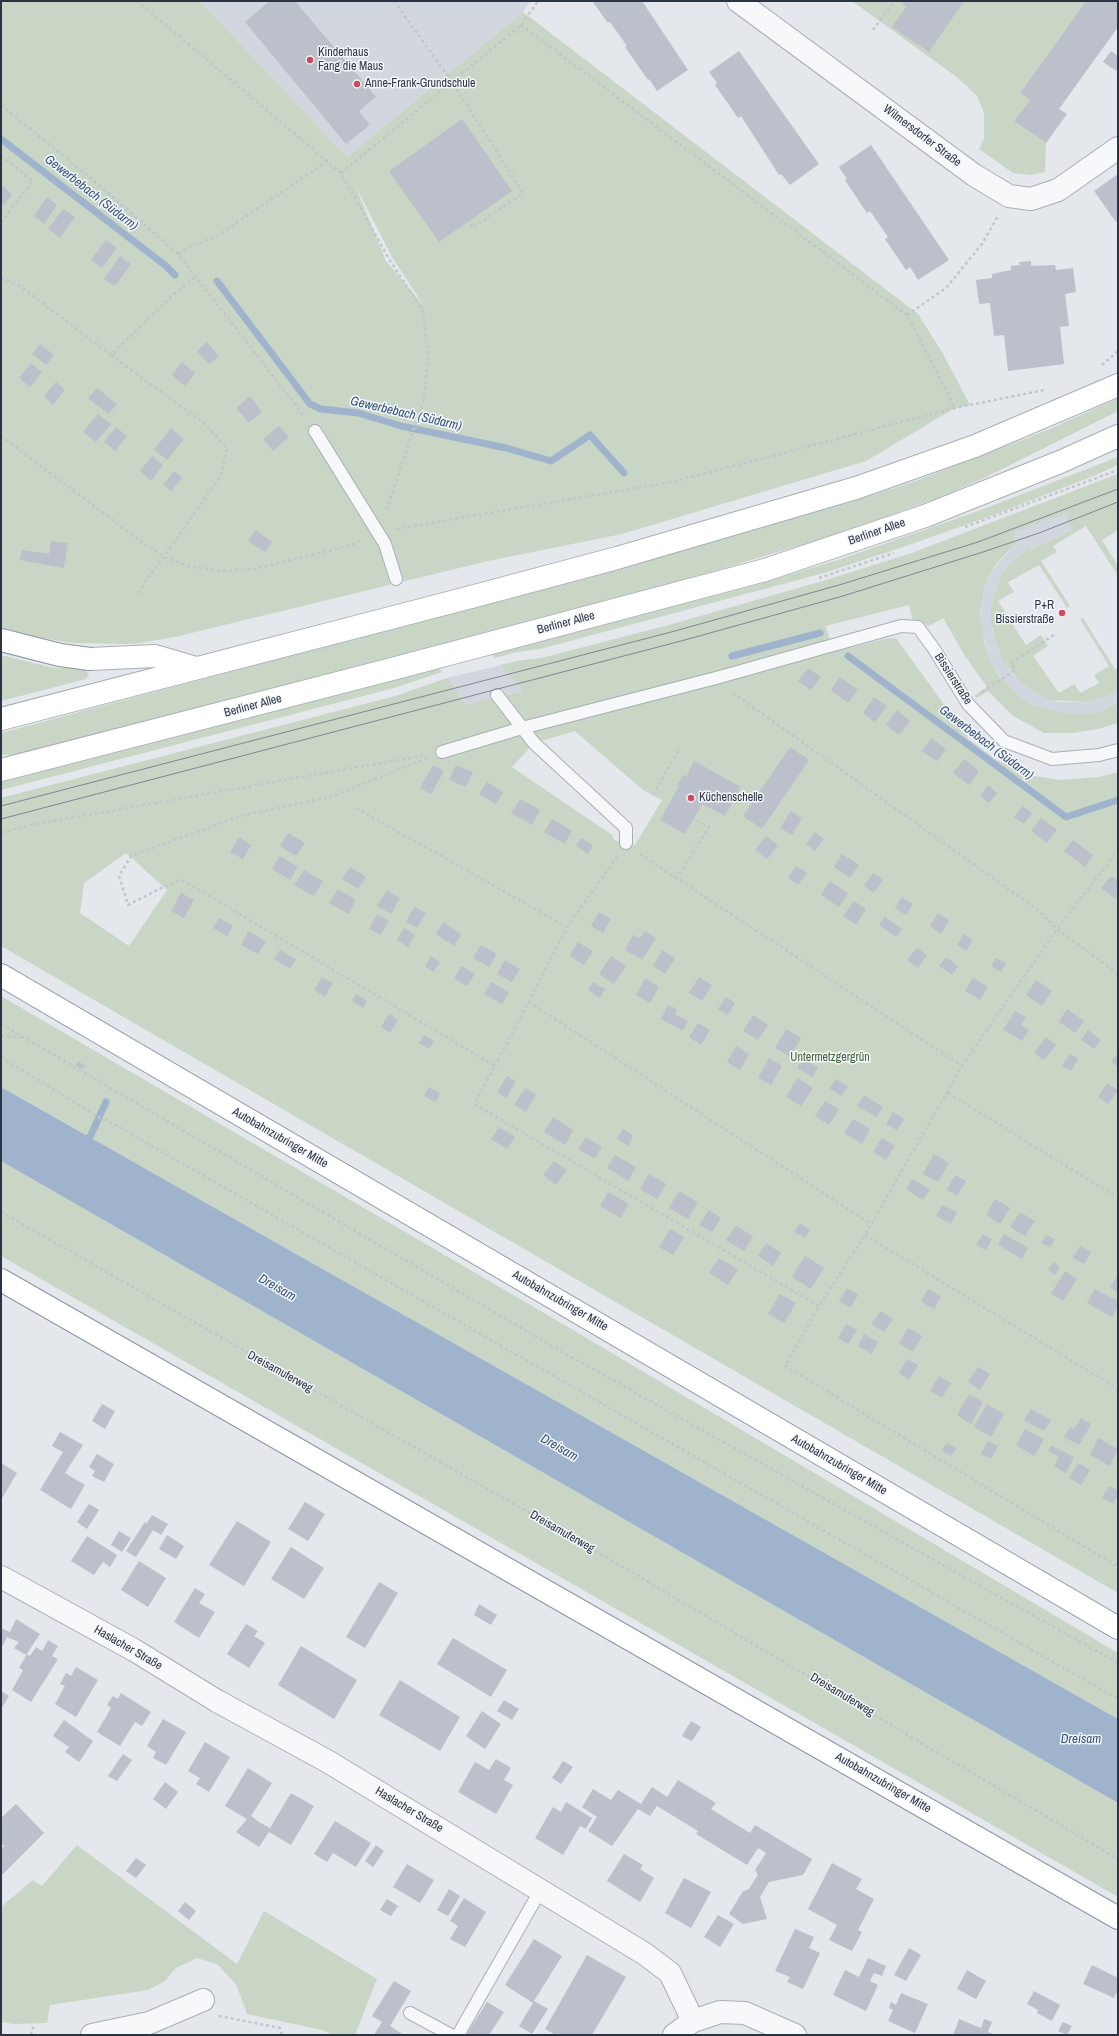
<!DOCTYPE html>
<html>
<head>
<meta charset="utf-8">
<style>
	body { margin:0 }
	#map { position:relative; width:1119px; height:2036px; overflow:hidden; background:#e4e7ec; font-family:"Archivo Narrow",sans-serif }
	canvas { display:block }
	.frame { position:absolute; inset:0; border:2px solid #2b3445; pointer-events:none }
</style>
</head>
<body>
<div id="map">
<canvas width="1119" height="2036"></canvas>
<div class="frame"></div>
</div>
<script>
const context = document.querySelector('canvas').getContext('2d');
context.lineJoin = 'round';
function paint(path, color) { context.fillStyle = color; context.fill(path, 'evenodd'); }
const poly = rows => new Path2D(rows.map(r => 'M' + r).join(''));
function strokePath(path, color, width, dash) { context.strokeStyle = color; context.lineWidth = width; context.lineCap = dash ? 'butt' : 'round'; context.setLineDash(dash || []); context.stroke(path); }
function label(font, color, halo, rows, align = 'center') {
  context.font = font + ' "Archivo Narrow",sans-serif'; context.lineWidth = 3; context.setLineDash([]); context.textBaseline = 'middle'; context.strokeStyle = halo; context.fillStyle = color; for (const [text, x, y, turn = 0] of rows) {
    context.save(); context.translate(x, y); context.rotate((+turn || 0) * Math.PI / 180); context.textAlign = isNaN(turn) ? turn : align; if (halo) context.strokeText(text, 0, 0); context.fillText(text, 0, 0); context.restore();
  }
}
const built = poly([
	[200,1,530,1,523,12,347,157],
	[1118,474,1118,511,1030,550,1028,547,1009,565,1002,575,994,594,991,608,992,629,998,650,1009,670,1019,681,1033,692,1057,702,1083,702,1097,700,1118,691,1118,703,1104,710,1088,714,1068,714,1036,706,1020,697,1006,685,991,662,981,627,981,601,988,578,993,570,1015,544,523,691,466,705,1,798,396,696,447,678,518,661,542,658,669,625,826,581,912,553]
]);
const green = poly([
	[1,1,200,1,347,157,523,12,918,314,942,352,970,405,955,408,866,461,622,534,488,561,175,637,134,644,72,643,31,636,1,627],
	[354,183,392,257,424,306,386,261],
	[852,1,1086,1,1020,93,1030,100,1014,121,1046,143,1045,172,1030,175,1013,173,979,149,984,139,984,113,977,96,958,78],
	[1118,398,1118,411,986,477,940,497,838,534,718,570,493,631,20,754,1,755,1,733,580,578,831,508,910,483,965,462,1050,429],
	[1118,457,1118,465,1096,475,996,514,909,545,824,573,540,649,517,652,495,658,491,654,749,587,841,559,981,510],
	[1118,474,1118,530,1102,540,1118,566,1118,576,1086,526,1053,546,1057,552,1041,561,1070,606,1067,608,1039,565,1008,582,1014,592,998,601,1026,645,1041,635,1048,646,1033,656,1059,693,1074,684,1080,693,1099,683,1094,675,1109,666,1080,619,1083,618,1115,669,1118,667,1118,691,1097,700,1083,702,1051,700,1033,692,1019,681,1003,661,996,643,991,622,991,608,994,594,1002,575,1009,565,1028,547,1031,550,1072,530,1066,513,1013,532,1016,543,997,563,988,578,983,593,980,613,984,641,991,662,999,676,1020,697,1036,706,1068,714,1088,714,1104,710,1118,703,1118,723,1098,729,1072,733,1044,733,1013,716,988,691,977,698,974,696,987,687,965,656,943,618,929,626,918,620,913,621,909,605,826,626,833,652,884,639,896,638,969,739,995,759,1027,775,1062,780,1099,777,1118,772,1118,1593,1,946,1,798,396,696,447,678,466,705,523,691,501,665,518,661,542,658,669,625,826,580,912,553],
	[575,731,643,790,662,800,635,845,614,840,612,835,512,767,534,743],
	[126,853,167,890,129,946,80,913,84,883],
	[1,655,54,668,82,668,87,672,89,675,86,679,1,701],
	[439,668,442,672,394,688,1,790,1,782],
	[1,996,573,1330,1118,1653,1118,1719,1,1087],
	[1,1161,1118,1803,1118,1897,1,1256],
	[77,1845,237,1964,264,1911,377,1979,355,2035,333,2035,322,2030,247,2014,236,1984,217,1964,197,1958,176,1968,165,1981,148,1990,50,2005,47,2023,14,2024,1,2022,1,1907,33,1880,42,1886]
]);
const water = poly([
	[1,1087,1118,1719,1118,1803,1,1161]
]);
const stream = poly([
	[1,139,166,266,175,275],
	[217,281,310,404,321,409,358,413,401,426,506,448,551,461,590,435,624,473],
	[732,656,820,633],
	[848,656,1066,817,1118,800],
	[84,1144,91,1135,106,1102]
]);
const building = poly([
	[270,1,295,1,376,97,359,111,370,125,346,144,245,22],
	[592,1,642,1,688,70,657,91,649,79,648,80,625,47,627,46,610,22,608,23],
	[904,1,964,1,929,52,892,27,906,7,902,4],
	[1086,1,1118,1,1118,27,1059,109,1067,114,1046,143,1014,121,1030,100,1020,93],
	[739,51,819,164,790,185,781,174,779,175,741,116,738,118,715,85,717,83,709,72],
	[1111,51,1118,56,1118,72,1103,62],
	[462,119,512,191,439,242,389,171],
	[871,145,949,260,918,280,910,267,906,270,885,239,888,237,870,211,867,213,845,180,847,179,839,167],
	[1118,174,1118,220,1116,222,1094,191],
	[1,185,12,194,4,205,1,202],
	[47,197,57,205,44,224,34,216],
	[63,209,75,217,60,238,48,229],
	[106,240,117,248,102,268,91,260],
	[120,256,131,264,115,286,104,279],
	[1031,261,1031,266,1055,265,1056,270,1073,268,1076,292,1065,294,1069,326,1060,327,1064,364,1008,371,1004,335,994,336,990,303,979,304,976,280,992,278,992,274,1011,270,1011,266,1020,265,1019,262],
	[207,342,219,356,209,364,197,351],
	[40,344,54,355,46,365,32,354],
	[182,362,195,373,185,386,172,375],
	[31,363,42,372,30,387,19,378],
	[56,382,65,390,53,405,44,396],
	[97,388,117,404,108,414,88,398],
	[250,396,262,412,249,423,236,408],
	[98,414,111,424,96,442,83,432],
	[279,426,289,437,273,451,263,439],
	[116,427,127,436,115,451,104,442],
	[171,428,184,439,167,460,154,450],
	[152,456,163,465,151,481,140,471],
	[174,471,182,478,171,491,163,485],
	[256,530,272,542,265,552,248,541],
	[51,541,68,543,64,568,20,560,22,550,49,554],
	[808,668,821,677,811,690,798,681],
	[840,677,858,690,848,703,831,690],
	[874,697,887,706,875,722,863,713],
	[897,710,910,721,899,735,886,725],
	[931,738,946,749,937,761,922,751],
	[790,747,809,760,762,829,743,816],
	[964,759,979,771,969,785,953,773],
	[694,761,741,787,725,816,702,804,685,834,660,820,679,786,677,785,681,779,683,775,686,777],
	[433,765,444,771,431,794,420,788],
	[456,765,473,772,466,787,449,780],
	[487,782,503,792,496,804,479,794],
	[988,785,997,793,989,803,980,796],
	[520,799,540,810,532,825,511,813],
	[1023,806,1032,813,1024,824,1014,817],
	[791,811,802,818,792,835,780,828],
	[1041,818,1057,830,1047,843,1031,831],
	[552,819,572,831,565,844,544,832],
	[815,832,824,839,815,851,806,844],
	[288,833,305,843,296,856,280,846],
	[766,836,778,845,767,859,755,850],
	[239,837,251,845,243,859,230,852],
	[581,838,593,845,588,854,576,846],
	[1073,840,1093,855,1085,867,1064,851],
	[842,854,859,865,850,878,834,867],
	[280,856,298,867,290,880,272,869],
	[796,866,807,873,798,885,788,878],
	[350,867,366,877,358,889,342,879],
	[304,870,323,881,314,896,294,885],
	[873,873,883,880,874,893,864,886],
	[1111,876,1118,881,1116,899,1101,888],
	[830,881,848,893,839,907,821,895],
	[338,889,356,900,348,914,329,903],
	[387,890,400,898,391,914,377,906],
	[181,893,194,900,184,918,171,911],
	[902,897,913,904,906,915,895,908],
	[854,901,866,909,856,925,843,916],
	[414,907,426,913,417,928,406,922],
	[599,912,611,919,603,933,591,926],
	[938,913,949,920,941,934,930,926],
	[377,914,389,921,381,935,369,929],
	[885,917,902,929,896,937,879,925],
	[219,918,233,926,227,936,213,928],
	[443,922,461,934,454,946,436,934],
	[404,928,415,935,408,947,397,940],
	[248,931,266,941,258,954,241,945],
	[645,931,656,938,642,960,625,950,633,935,640,938],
	[964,934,973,940,966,951,957,945],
	[578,942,593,951,584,965,570,956],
	[481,945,497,954,489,967,473,958],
	[917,948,927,955,918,968,907,960],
	[280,950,296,959,290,969,274,959],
	[662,950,675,958,665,974,653,966],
	[431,956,440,962,433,972,425,966],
	[611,956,626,966,614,984,599,974],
	[946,957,958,966,952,975,939,966],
	[996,958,1006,963,1001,972,991,966],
	[505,960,520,969,512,982,497,974],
	[461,966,475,974,467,986,454,979],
	[322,977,333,983,325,997,314,990],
	[699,977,712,985,702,1001,689,993],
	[645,978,659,987,650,1003,636,995],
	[973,978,988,987,980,1000,965,991],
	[1036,980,1052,991,1042,1006,1026,995],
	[491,982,509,992,502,1004,484,994],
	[593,982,605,989,600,998,588,990],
	[356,994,367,1001,363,1008,352,1001],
	[726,997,735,1003,728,1015,718,1009],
	[668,1005,677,1009,675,1014,688,1021,683,1031,661,1019],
	[1067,1009,1084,1021,1075,1033,1059,1022],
	[1015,1011,1026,1017,1021,1025,1029,1030,1022,1041,1003,1030],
	[389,1014,398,1020,390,1033,381,1027],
	[753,1015,768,1025,758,1040,743,1031],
	[698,1023,710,1030,701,1045,689,1037],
	[786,1029,801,1038,790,1057,775,1048],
	[1088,1030,1101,1040,1094,1049,1081,1040],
	[424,1035,434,1041,429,1049,419,1043],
	[1046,1037,1056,1045,1044,1060,1034,1053],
	[736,1046,749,1054,740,1070,727,1062],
	[1118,1053,1118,1067,1111,1062],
	[1070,1054,1078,1059,1071,1071,1062,1066],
	[769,1058,782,1066,771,1085,758,1078],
	[803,1058,818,1068,812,1077,797,1068],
	[78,1061,85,1066,83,1069,76,1066],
	[507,1076,516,1081,506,1098,497,1092],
	[797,1078,813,1088,801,1106,786,1097],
	[836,1079,848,1086,841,1096,829,1088],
	[1107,1083,1118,1090,1108,1104,1098,1097],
	[429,1087,440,1093,436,1102,424,1096],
	[525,1088,536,1094,526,1112,514,1105],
	[864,1095,883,1107,876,1117,857,1106],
	[825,1101,839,1109,829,1125,815,1116],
	[893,1112,904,1119,897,1130,886,1124],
	[553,1117,573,1130,565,1145,544,1132],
	[853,1119,870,1129,862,1144,844,1133],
	[499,1127,515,1137,507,1149,491,1139],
	[623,1129,633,1136,628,1146,617,1139],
	[586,1137,602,1147,595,1159,578,1149],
	[882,1138,895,1146,886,1160,873,1152],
	[934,1154,949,1163,938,1182,923,1174],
	[615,1155,636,1167,628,1181,607,1168],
	[554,1161,567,1170,556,1185,543,1175],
	[649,1174,666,1184,657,1199,640,1189],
	[955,1175,966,1181,957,1196,947,1190],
	[912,1179,930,1189,923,1200,906,1189],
	[679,1191,698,1202,688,1219,669,1208],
	[608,1192,629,1204,621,1218,600,1206],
	[995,1199,1010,1208,1000,1224,986,1215],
	[942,1205,957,1212,951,1224,936,1216],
	[709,1210,721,1218,712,1232,699,1225],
	[1020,1212,1035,1221,1025,1236,1010,1227],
	[800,1223,810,1230,805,1238,794,1232],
	[736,1226,753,1236,744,1251,726,1240],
	[670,1229,684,1237,673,1255,659,1247],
	[983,1234,992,1239,986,1250,976,1245],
	[1004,1234,1028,1248,1022,1259,998,1245],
	[1046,1235,1055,1239,1050,1247,1041,1243],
	[766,1243,781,1253,773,1266,758,1256],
	[1080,1246,1091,1252,1084,1264,1073,1258],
	[805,1256,824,1268,811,1289,792,1277],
	[719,1258,738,1269,728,1285,709,1273],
	[1053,1262,1060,1267,1055,1275,1048,1270],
	[1065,1271,1077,1279,1063,1301,1051,1294],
	[1118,1275,1118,1293,1110,1287],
	[847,1288,858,1295,850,1308,839,1301],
	[928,1289,941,1296,934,1309,921,1302],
	[1095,1289,1118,1301,1118,1307,1112,1317,1087,1303],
	[780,1294,796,1303,784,1323,768,1314],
	[881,1311,893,1319,884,1332,871,1324],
	[846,1324,857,1330,848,1344,838,1338],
	[908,1328,922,1336,913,1352,899,1343],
	[864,1334,878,1342,872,1354,858,1346],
	[907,1359,918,1365,909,1380,899,1373],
	[978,1367,990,1374,980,1390,968,1382],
	[939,1376,951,1383,942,1398,930,1391],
	[969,1394,983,1402,971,1424,957,1415],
	[102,1404,115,1411,105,1429,92,1421],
	[987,1404,1004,1414,991,1437,974,1427],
	[1031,1409,1051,1420,1044,1431,1024,1420],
	[1081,1418,1091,1424,1079,1445,1064,1437,1070,1427,1074,1429],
	[1025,1429,1044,1439,1034,1456,1016,1445],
	[60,1432,83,1445,65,1473,85,1485,71,1509,40,1490,63,1452,52,1446],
	[1098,1438,1118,1449,1110,1466,1090,1455],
	[988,1441,998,1446,991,1459,981,1454],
	[947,1443,956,1448,951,1456,942,1451],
	[1051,1445,1074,1457,1066,1473,1054,1466,1059,1457,1048,1451],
	[97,1454,114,1464,104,1482,92,1476,95,1471,89,1467],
	[1,1463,17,1473,1,1500],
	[1078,1463,1090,1470,1081,1485,1069,1478],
	[1109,1486,1118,1490,1118,1494,1113,1504,1102,1498],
	[305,1502,325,1514,308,1541,288,1529],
	[89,1504,99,1510,87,1529,77,1522],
	[152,1515,168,1524,161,1535,153,1530,136,1557,126,1551,145,1522,146,1524],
	[237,1521,271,1542,244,1586,209,1565],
	[119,1531,131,1538,122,1552,111,1545],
	[167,1535,184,1546,176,1559,159,1549],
	[87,1536,117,1555,110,1567,103,1562,94,1575,71,1561],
	[291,1547,324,1568,304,1599,271,1579],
	[139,1561,166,1578,148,1607,121,1590],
	[379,1582,398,1593,365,1648,346,1637],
	[195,1588,205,1594,199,1603,215,1612,199,1638,174,1622],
	[479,1604,497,1615,491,1625,474,1615],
	[16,1619,40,1634,26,1655,14,1648,19,1642,7,1637,1,1649,1,1628,10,1632],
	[246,1624,258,1631,254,1636,265,1643,249,1668,227,1654],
	[453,1638,507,1670,491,1697,437,1664],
	[48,1640,58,1646,52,1656,58,1659,31,1702,12,1690,23,1670,19,1668,27,1654,30,1656,36,1647,42,1651],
	[301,1646,357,1680,334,1719,278,1685],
	[76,1667,98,1680,76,1717,55,1704,65,1686,60,1684,66,1673,71,1676],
	[400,1680,460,1717,440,1751,379,1715],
	[1,1691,9,1696,1,1709],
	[121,1693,151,1712,142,1726,135,1722,120,1746,97,1732,111,1708,107,1705,113,1696,118,1699],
	[504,1700,519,1709,512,1720,497,1711],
	[482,1711,501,1724,485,1749,466,1736],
	[163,1719,186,1732,166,1765,153,1758,156,1752,147,1746],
	[64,1720,93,1741,79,1762,65,1752,69,1747,53,1736],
	[691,1721,701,1727,692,1741,682,1736],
	[205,1742,230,1757,209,1792,196,1784,200,1778,188,1771],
	[123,1754,132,1760,117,1781,108,1776],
	[496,1759,511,1768,504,1780,513,1785,496,1814,458,1792,475,1762,489,1770],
	[563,1761,573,1767,561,1784,552,1778],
	[248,1768,272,1783,251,1816,259,1822,270,1828,291,1793,314,1806,291,1845,269,1832,259,1847,236,1832,247,1819,225,1806],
	[678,1780,716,1803,711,1809,750,1833,755,1825,812,1859,803,1875,769,1882,760,1897,767,1919,743,1924,729,1914,743,1891,748,1890,758,1875,755,1870,766,1853,758,1848,747,1865,696,1834,698,1831,657,1806,650,1816,638,1809,612,1846,588,1831,597,1817,582,1807,593,1789,611,1800,618,1790,641,1804,652,1787,667,1797],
	[165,1782,178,1792,166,1809,153,1799],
	[566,1802,592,1818,586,1829,580,1826,563,1855,535,1838,553,1807,561,1812],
	[16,1804,44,1833,1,1876,1,1849,4,1846,1,1843,1,1818],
	[335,1821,371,1843,356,1867,333,1853,327,1862,314,1854],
	[376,1845,384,1851,373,1867,365,1861],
	[624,1854,643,1865,640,1869,654,1878,640,1902,607,1881],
	[136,1858,146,1865,136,1878,126,1871],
	[832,1863,862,1879,856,1889,874,1899,858,1930,862,1932,852,1951,829,1940,837,1925,808,1909],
	[407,1864,434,1880,420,1903,393,1887],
	[684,1878,711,1892,691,1928,665,1913],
	[449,1889,460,1896,448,1916,437,1910],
	[464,1898,486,1912,465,1947,450,1939,458,1926,450,1921],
	[387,1899,398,1906,391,1916,380,1910],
	[185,1902,196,1911,189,1920,178,1911],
	[718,1915,734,1924,720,1947,704,1937],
	[795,1929,814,1937,809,1948,820,1953,803,1989,787,1982,790,1977,775,1971],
	[534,1939,562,1956,534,2001,548,2009,532,2034,519,2026,533,2003,505,1985],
	[909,1948,921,1955,906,1981,894,1975],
	[587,1955,626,1977,592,2035,556,2035,545,2029],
	[868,1958,886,1966,882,1976,874,1973,870,1981,878,1985,866,2011,833,1995,845,1970,859,1977],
	[1092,1965,1118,1978,1118,1990,1114,1998,1083,1984],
	[967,1970,986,1981,976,1999,957,1989],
	[394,1981,411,1991,390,2026,404,2035,374,2035,382,2022,372,2016],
	[1034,1991,1060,2005,1052,2021,1037,2013,1038,2010,1027,2004],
	[901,1993,928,2004,915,2033,888,2021,893,2010,889,2008,891,2002,896,2005],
	[487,2002,504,2012,489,2035,466,2035],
	[959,2019,981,2028,984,2019,992,2022,988,2032,993,2034,993,2035,953,2035],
	[1063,2022,1072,2026,1067,2035,1058,2031]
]);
const path = poly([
	[137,1,341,173,389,259,423,311,428,356,424,399,386,511],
	[394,1,452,82,523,193,472,228,470,220],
	[521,25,907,315,955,408],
	[873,30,894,1],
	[1,105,106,191,178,254,304,416],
	[1,156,33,181,1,222],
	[341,173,521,25,538,1],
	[178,254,191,246,217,236,326,162],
	[1,278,20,286,111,355,175,293,196,276],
	[907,315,946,288,982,244,998,216],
	[111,355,205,424,227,448,221,475,164,557,147,578,137,596],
	[1102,365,1118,351],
	[1,436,146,545,164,557,189,566,219,571,254,569,352,545,361,540],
	[965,527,1118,470],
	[396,529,676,481,955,408,1044,390],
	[819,578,894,553],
	[982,692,1015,670,1011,663,1055,634],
	[733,693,1039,911,1057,929,1118,974],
	[427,758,330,797,240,816,131,856,119,876,128,905,163,887,180,880,184,881,495,1066,474,1104,819,1306,785,1366,1118,1567],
	[653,795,680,747],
	[356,808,567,927],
	[1,833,25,826,426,755],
	[640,854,962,1066,865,1235,819,1306],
	[676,879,709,827,694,819],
	[529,1002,871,1224],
	[1,1024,559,1350,1118,1663],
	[1,1035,24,1038],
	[1,1057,100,1118,110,1122,1118,1699],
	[495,1066,567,927,617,857],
	[962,1066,1057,929,1118,851],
	[948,1093,1118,1198],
	[1,1212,572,1537,1118,1859],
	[865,1235,1118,1389],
	[219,2016,280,2028,282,2035],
	[31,2035,34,2024]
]);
const service = poly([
	[315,431,385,544,396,579],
	[497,695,534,743,626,828,626,843],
	[442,752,522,728,716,678,901,626,918,627,934,649,968,704,1004,741,1052,759,1099,755,1118,750],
	[410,2013,451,2035],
	[458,2035,540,1891]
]);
const minor = poly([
	[738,1,974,175,1009,196,1031,199,1058,190,1118,148],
	[1,1577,134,1650,217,1701,327,1761,645,1954,670,1973,693,2021],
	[92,2035,149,2023,203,2000],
	[674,2035,693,2021,720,2012,745,2013,795,2035]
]);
const secondary = poly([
	[471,597,617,558,856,488,975,446,1118,385],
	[498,641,765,570,925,516,1060,462,1118,436],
	[90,659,155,656,196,668],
	[1,719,375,622],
	[1,770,396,668]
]);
const trunk = poly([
	[1,640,60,655,90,659],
	[1,975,1118,1628],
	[1,1280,1118,1918]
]);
const tram = poly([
	[1,806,675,631,839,585,978,542,1118,489],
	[1,819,681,641,843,596,983,552,1039,533,1118,502]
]);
const secondaryBridge = poly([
	[375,622,471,597],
	[396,668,498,641]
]);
const markers = [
	[310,60,4,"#d1495b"],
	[357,84,4,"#d1495b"],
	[1062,613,4,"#d1495b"],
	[691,798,4,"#d1495b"]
];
const poiNames = [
	["Kinderhaus",318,53],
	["Fang die Maus",318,67],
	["Anne-Frank-Grundschule",365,84],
	["P+R",1054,606,"right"],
	["Bissierstraße",1054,620,"right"],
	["Küchenschelle",699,798]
];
const streetNames = [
	["Wilmersdorfer Straße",922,136,37],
	["Berliner Allee",877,532,-19],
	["Berliner Allee",566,623,-15],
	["Bissierstraße",953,679,57],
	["Berliner Allee",253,706,-15],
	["Autobahnzubringer Mitte",280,1138,30],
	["Autobahnzubringer Mitte",560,1301,30],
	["Dreisamuferweg",280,1372,29],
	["Autobahnzubringer Mitte",839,1465,30],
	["Dreisamuferweg",562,1532,30],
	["Haslacher Straße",128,1648,30],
	["Dreisamuferweg",842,1695,31],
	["Autobahnzubringer Mitte",883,1783,30],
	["Haslacher Straße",409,1810,31]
];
const parkNames = [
	["Untermetzgergrün",830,1058]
];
const waterNames = [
	["Gewerbebach (Südarm)",91,193,38],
	["Gewerbebach (Südarm)",406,414,13],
	["Gewerbebach (Südarm)",986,743,37],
	["Dreisam",277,1288,30],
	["Dreisam",559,1448,30],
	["Dreisam",1081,1740]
];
paint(built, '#d2d6de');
paint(green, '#c9d6c5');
paint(water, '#9fb4cc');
strokePath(stream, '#9fb4cc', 7);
paint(building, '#bbc0ca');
strokePath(service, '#a9aeb7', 14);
strokePath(minor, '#a9aeb7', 24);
strokePath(secondary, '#a9aeb7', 24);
strokePath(trunk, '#8b94a3', 24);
strokePath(path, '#c2c5cb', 2.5, [3, 3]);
strokePath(service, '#f7f8fa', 12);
strokePath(minor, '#f7f8fa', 22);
strokePath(secondary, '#fff', 22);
strokePath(trunk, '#fff', 22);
strokePath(tram, '#7d8696', 1);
strokePath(secondaryBridge, '#a9aeb7', 24, []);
strokePath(secondaryBridge, '#fff', 22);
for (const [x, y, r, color] of markers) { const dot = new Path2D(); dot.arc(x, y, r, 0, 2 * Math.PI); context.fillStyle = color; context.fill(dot); strokePath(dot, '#f4f6f9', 1.5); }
label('12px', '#2b3445', '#f4f6f9', poiNames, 'left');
label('12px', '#2b3445', '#f4f6f9', streetNames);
label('12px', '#3f6138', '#f4f6f9', parkNames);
label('italic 13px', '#34527a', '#f4f6f9', waterNames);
</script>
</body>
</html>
